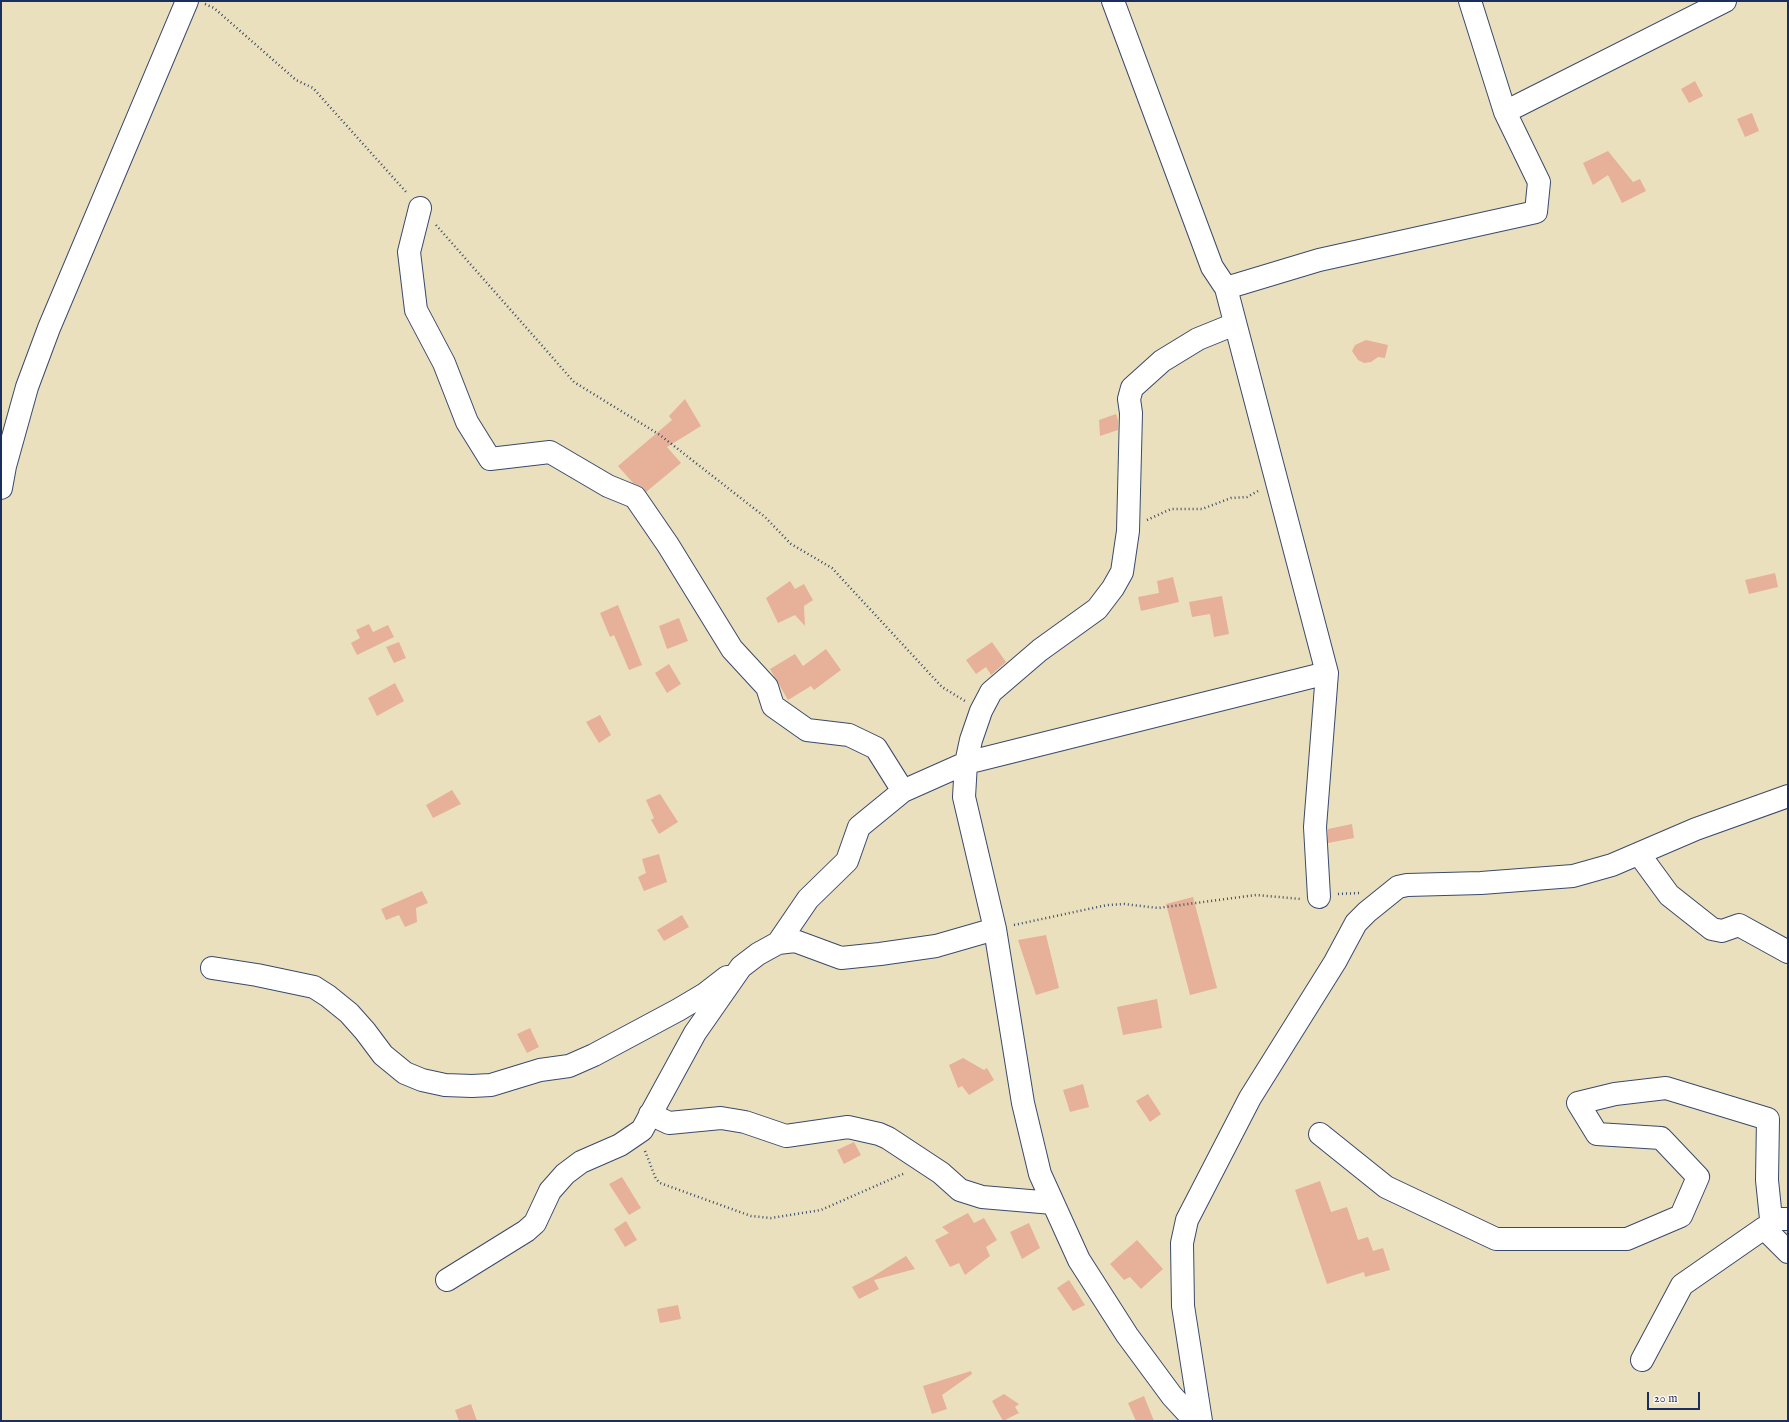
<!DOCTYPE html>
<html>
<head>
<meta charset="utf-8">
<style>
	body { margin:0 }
	#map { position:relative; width:1789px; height:1422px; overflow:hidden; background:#ebe0bd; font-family:"IM FELL English",serif }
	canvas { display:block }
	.frame { position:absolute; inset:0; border:2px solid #1b2f5e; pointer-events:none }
	.scale { position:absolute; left:1647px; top:1392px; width:53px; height:18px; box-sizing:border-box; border:2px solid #1b2f5e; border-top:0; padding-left:5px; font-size:12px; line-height:14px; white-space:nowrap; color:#1b2f5e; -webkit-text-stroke:3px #fbf7ec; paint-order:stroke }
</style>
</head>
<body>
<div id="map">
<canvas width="1789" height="1422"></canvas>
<div class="frame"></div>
<div class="scale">20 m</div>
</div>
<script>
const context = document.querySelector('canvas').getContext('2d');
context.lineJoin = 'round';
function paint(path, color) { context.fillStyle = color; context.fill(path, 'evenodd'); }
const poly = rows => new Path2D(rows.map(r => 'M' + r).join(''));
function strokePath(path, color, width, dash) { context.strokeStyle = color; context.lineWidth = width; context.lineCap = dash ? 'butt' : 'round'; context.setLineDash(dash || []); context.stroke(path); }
const building = poly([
	[1695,81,1703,96,1689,103,1681,89],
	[1752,113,1759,131,1745,137,1737,119],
	[1608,151,1633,182,1640,179,1646,191,1622,203,1608,175,1593,185,1583,163],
	[1366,340,1388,345,1385,358,1378,357,1371,362,1364,363,1358,360,1352,351,1355,345],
	[685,399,701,426,667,447,681,463,646,492,640,486,633,483,618,466,672,420,669,416],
	[1116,414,1118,420,1118,430,1100,436,1099,420],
	[1775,573,1778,587,1749,594,1745,580],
	[1173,577,1179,602,1141,611,1138,597,1159,593,1157,581],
	[790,581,795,589,804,584,813,600,804,606,805,626,795,615,778,623,766,598],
	[1222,596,1229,634,1214,637,1210,614,1192,617,1189,602],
	[618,605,642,665,629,670,614,635,610,637,600,613],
	[679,618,688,641,667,649,659,626],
	[369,624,373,632,388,625,394,637,357,655,351,643,360,638,356,630],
	[399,642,406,658,394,663,386,647],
	[992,642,1006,662,991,675,986,667,976,674,966,660],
	[826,649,841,670,814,690,811,686,788,700,770,669,795,654,803,666],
	[669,664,681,684,667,693,655,673],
	[395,683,404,701,377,716,368,698],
	[600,715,611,735,599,743,586,722],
	[452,790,461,804,433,818,426,805],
	[660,794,678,822,659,834,651,820,654,818,646,800],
	[1352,824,1354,838,1328,843,1328,829],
	[659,854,667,882,644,891,638,877,646,873,642,859],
	[422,891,428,903,416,908,417,922,405,927,399,915,386,920,381,909],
	[1193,897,1217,988,1190,995,1166,904],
	[682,915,689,927,664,941,657,930],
	[1046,935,1059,988,1036,995,1018,940],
	[1157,999,1162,1028,1123,1035,1117,1007],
	[530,1028,539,1047,527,1053,517,1034],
	[963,1058,984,1070,987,1068,994,1080,969,1095,962,1086,958,1088,949,1065],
	[1083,1084,1089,1107,1070,1112,1063,1090],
	[1148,1094,1161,1114,1150,1122,1136,1101],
	[854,1142,861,1155,844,1164,837,1150],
	[622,1177,641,1208,629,1215,609,1184],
	[1320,1181,1331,1212,1347,1207,1358,1240,1368,1237,1373,1251,1383,1248,1390,1270,1365,1277,1364,1272,1327,1284,1295,1190],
	[968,1213,974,1223,984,1218,997,1240,986,1247,990,1256,965,1275,959,1263,950,1267,935,1240,949,1233,942,1227],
	[626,1221,637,1240,625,1247,614,1229],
	[1029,1223,1040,1248,1022,1259,1010,1232],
	[1137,1240,1163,1269,1141,1289,1130,1277,1124,1280,1110,1264],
	[906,1256,915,1269,874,1280,879,1289,859,1299,852,1287,872,1277],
	[1069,1280,1085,1305,1073,1311,1057,1288],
	[678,1305,681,1319,660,1323,657,1309],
	[971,1371,972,1374,942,1395,947,1409,932,1414,923,1386],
	[1004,1394,1019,1404,1015,1407,1019,1413,1003,1421,992,1401],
	[1144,1396,1154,1421,1136,1421,1128,1403],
	[471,1404,477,1421,459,1421,455,1410]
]);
const path = poly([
	[205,4,214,8,296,80,313,88,407,193],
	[436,225,574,382,660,435,765,517,791,544,832,568,942,687,965,701],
	[1147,520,1171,509,1202,509,1231,498,1247,497,1260,490],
	[1338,894,1359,893],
	[1014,925,1107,905,1124,904,1158,908,1256,895,1301,899],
	[645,1151,656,1179,660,1183,751,1216,771,1218,821,1210,905,1173]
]);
const minor = poly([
	[1113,1,1212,267,1226,288,1319,260,1536,212,1539,182,1505,112,1470,1],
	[1505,112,1725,1],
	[420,208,409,252,416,310,444,363,467,422,490,459,550,452,608,486,635,497,668,545,732,649,767,687,773,706,807,730,849,735,876,748,903,791],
	[1,488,5,466,27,387,49,328,187,1],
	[1639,854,1669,895,1712,929,1722,931,1739,925,1788,952],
	[1319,897,1315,827,1327,673],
	[778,943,808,899,847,861,859,827,903,791,966,763,1327,673,1226,288],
	[212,968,257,975,314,987,328,996,349,1013,365,1031,383,1055,405,1073,422,1080,445,1085,472,1086,491,1085,540,1070,569,1066,594,1055,678,1010,705,994,727,977],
	[650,1114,669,1123,721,1118,745,1122,786,1136,848,1127,879,1134,888,1138,941,1173,960,1190,982,1197,1053,1203],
	[1320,1134,1386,1187,1496,1239,1627,1239,1681,1216,1698,1177,1661,1138,1597,1134,1578,1103,1615,1094,1666,1088,1768,1119,1767,1180,1771,1219,1788,1219],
	[447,1280,526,1231,535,1223,550,1191,565,1174,581,1162,620,1145,642,1130,695,1033,741,967,758,954,778,943,795,941,841,958,880,954,936,946,995,929],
	[1642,1360,1682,1285,1764,1228,1788,1252],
	[1195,1421,1172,1396,1127,1335,1079,1260,1040,1174,1023,1103,995,929,964,797,966,763,971,740,981,711,991,692,1040,650,1097,609,1113,588,1122,572,1128,531,1131,413,1129,399,1132,388,1162,361,1198,339,1235,324],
	[1201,1421,1183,1306,1182,1243,1187,1220,1250,1098,1335,962,1356,923,1367,912,1398,887,1407,885,1481,883,1573,876,1612,865,1696,829,1788,796]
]);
paint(building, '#e6b099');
strokePath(minor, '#3a4a6c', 24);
strokePath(path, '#3a4a6c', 2.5, [1, 3]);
strokePath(minor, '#fff', 22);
</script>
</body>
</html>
